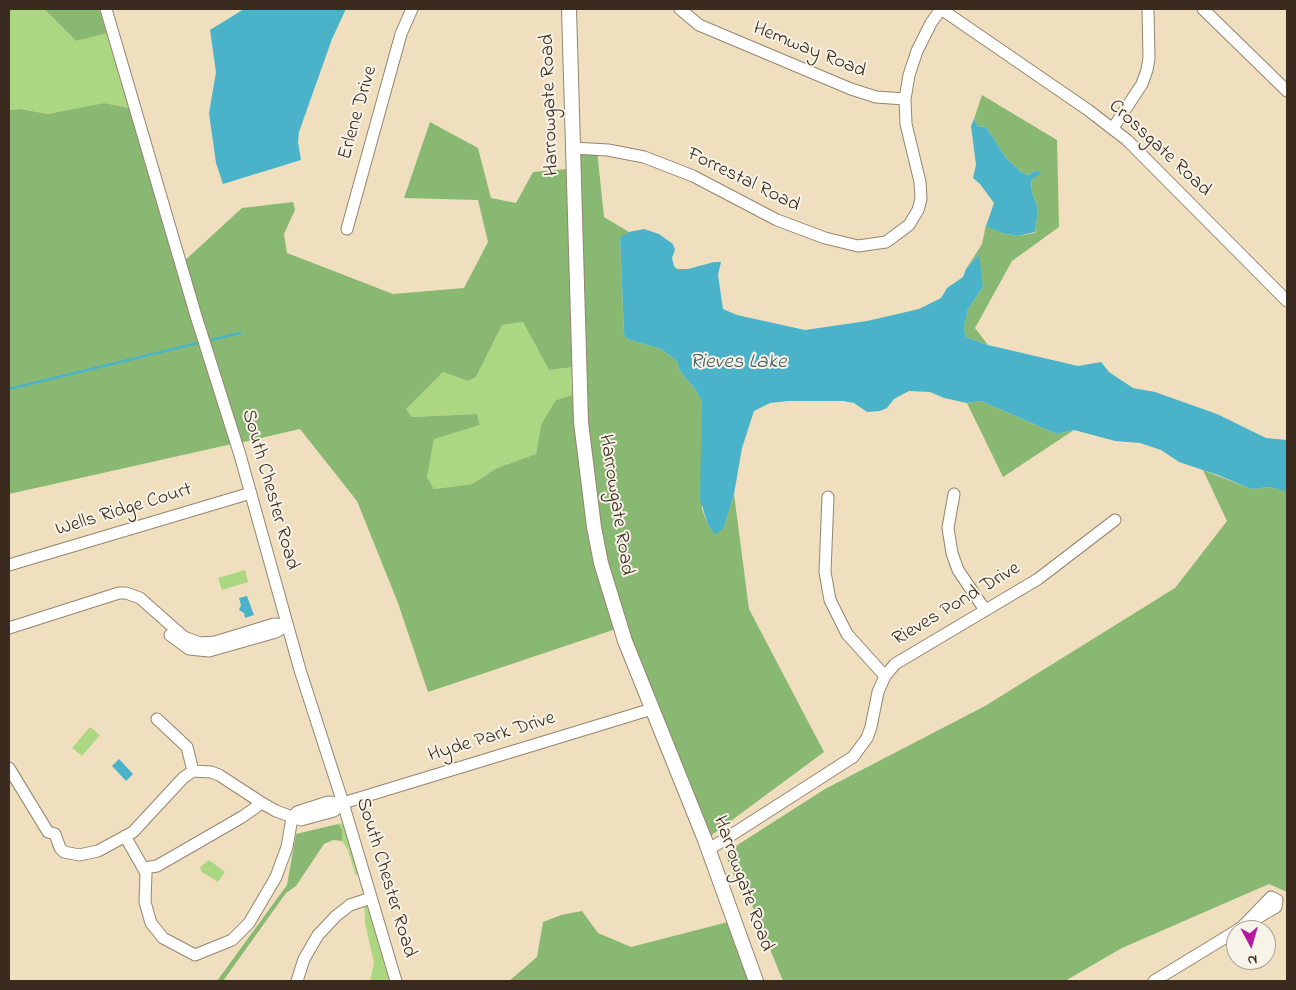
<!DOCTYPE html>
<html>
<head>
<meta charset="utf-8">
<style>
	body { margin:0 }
	#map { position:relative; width:1296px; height:990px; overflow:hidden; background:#f0dfbf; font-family:"Indie Flower",sans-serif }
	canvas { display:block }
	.frame { position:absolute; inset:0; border:10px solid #3b2a1e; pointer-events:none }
	.north { position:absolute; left:1226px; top:920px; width:50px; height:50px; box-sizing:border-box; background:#f7f3e8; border:1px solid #aca397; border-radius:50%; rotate:174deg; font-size:14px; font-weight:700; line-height:20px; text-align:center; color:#3b2a1e }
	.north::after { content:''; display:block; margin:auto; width:18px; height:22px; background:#b5179e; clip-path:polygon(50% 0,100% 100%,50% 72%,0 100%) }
</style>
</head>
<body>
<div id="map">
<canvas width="1296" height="990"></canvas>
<div class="frame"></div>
<div class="north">N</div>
</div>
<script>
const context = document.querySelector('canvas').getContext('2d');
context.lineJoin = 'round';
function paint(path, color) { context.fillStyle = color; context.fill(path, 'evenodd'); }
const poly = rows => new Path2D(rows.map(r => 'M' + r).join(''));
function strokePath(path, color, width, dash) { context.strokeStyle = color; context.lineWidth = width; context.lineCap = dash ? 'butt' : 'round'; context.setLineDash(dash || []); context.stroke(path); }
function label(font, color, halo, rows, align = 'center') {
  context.font = font + ' "Indie Flower",sans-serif'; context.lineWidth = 4; context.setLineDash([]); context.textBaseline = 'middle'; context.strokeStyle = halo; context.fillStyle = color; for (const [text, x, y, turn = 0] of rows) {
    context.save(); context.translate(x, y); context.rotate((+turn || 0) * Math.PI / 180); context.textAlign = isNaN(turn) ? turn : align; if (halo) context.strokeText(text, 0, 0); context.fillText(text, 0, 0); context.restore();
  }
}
const green = poly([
	[9,9,44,9,76,41,107,33,129,108,104,103,48,114,22,109,9,110],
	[523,322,549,370,574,367,574,395,541,425,536,454,497,468,472,484,434,489,427,477,434,438,480,425,477,414,412,417,406,409,443,372,468,381,476,377,502,325],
	[245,570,248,582,222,590,218,578],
	[90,727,100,735,82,756,72,748],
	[344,823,360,876,355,874,348,850,342,841,342,829,338,824],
	[209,860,225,872,218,882,202,872,200,867],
	[367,894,393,981,370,981,374,963,365,923,364,898]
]);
const forest = poly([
	[44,9,99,9,107,33,76,41],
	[982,95,1057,140,1059,227,1012,261,975,328,988,345,966,337,964,328,968,309,983,287,978,255,966,269,982,244,986,225,1002,233,1017,236,1035,233,1038,209,1032,192,1031,180,1040,173,1038,170,1027,175,1020,171,1007,159,986,127,978,126,974,119],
	[104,103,129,108,232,444,9,494,9,110,21,109,48,114],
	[430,122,478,148,491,198,516,203,533,172,567,169,574,367,549,370,523,322,502,325,476,377,468,381,443,372,406,409,412,417,477,414,480,425,434,439,427,477,434,489,472,484,497,468,536,454,541,425,556,400,574,395,616,629,428,692,398,603,357,501,300,429,239,443,182,263,242,208,293,202,295,210,284,234,287,253,393,294,464,288,488,242,478,200,404,198],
	[573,148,597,150,604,217,629,232,620,239,624,334,627,339,661,349,677,361,680,371,695,389,702,402,702,509,708,525,715,534,724,528,734,494,749,609,824,752,705,840,625,641,591,511],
	[981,401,1057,434,1074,430,1003,477,967,403],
	[1203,470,1251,489,1270,487,1287,492,1287,892,1269,884,1122,948,1065,981,783,981,752,905,741,894,725,853,825,789,985,706,1175,588,1227,521],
	[338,824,342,829,342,841,333,840,324,844,296,886,286,893,223,981,217,981,287,885,296,834],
	[582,911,598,933,631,947,728,922,750,981,509,981,537,957,543,922,561,915]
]);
const water = poly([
	[244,9,346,9,332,39,299,132,298,142,301,160,223,184,216,163,209,113,216,72,210,30],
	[974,119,978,126,986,127,1007,159,1020,171,1027,175,1038,170,1041,173,1031,180,1032,192,1038,209,1035,232,1017,236,1002,233,986,226,994,203,980,184,973,178,976,165,971,126],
	[644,229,659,234,673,244,675,250,672,258,674,266,677,269,688,269,714,262,721,262,718,275,723,309,737,315,805,330,867,321,919,309,941,298,947,288,963,277,966,269,979,254,983,287,968,309,964,328,966,337,988,345,1078,366,1101,362,1109,372,1133,388,1155,392,1217,414,1266,438,1287,440,1287,492,1270,487,1251,489,1218,475,1179,462,1161,450,1140,443,1115,441,1074,430,1057,434,981,401,967,403,944,398,930,392,909,391,894,399,887,408,880,411,867,412,854,403,843,401,788,401,770,403,754,411,742,448,734,494,724,528,715,535,708,525,700,499,702,402,695,389,680,371,677,361,661,349,627,339,624,334,620,238,629,232],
	[247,596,254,615,245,618,244,613,239,610,241,605,239,598],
	[119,759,133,774,126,781,112,766]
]);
const stream = poly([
	[211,340,240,333],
	[9,389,198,343]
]);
const minor = poly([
	[106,9,196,316,240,455,300,670,343,803,396,981],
	[680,9,699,25,851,89,876,97,905,99],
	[941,9,1088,110,1127,140,1287,301],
	[1203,9,1287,91],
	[1113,128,1142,84,1147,70,1149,58,1148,9],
	[573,148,608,150,644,157,693,176,777,220,825,238,858,246,886,242,909,225,918,210,921,199,920,182,906,124,905,99,909,75,917,51,931,23,941,9],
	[347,229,401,34,412,9],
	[954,494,948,528,952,553,958,570,985,610],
	[828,497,825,572,830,600,847,634,885,676],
	[9,565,251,493],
	[9,628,119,593,126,593,140,598,184,637,200,643,215,642,274,624,287,625],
	[170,635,189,649,209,651,276,632,287,625],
	[157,719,187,747,193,771],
	[9,768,48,832,55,834,60,848,64,852,79,855,98,851,133,832,183,778,193,771,211,772,219,775,262,803],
	[125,836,146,873,145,902,151,923,163,938,195,955,232,940,249,923,276,877,287,847,292,818,297,812,328,802,343,803,652,709],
	[708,850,853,757,867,738,871,727,878,692,885,676,895,664,1038,579,1115,520],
	[144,868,157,866,242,817,262,803,276,811,301,820,334,811,343,803],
	[1237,930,1276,907,1277,900,1271,897,1242,927],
	[297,981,304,959,318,935,336,916,350,905,371,898],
	[1154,981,1236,931]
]);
const major = poly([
	[569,9,581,422,594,527,601,563,625,641,705,840,756,981]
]);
const streetNames = [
	["Hemway Road",809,51,22],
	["Harrowgate Road",551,105,-92],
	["Erlene Drive",359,113,-74],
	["Crossgate Road",1159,149,43],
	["Forrestal Road",743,181,26],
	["South Chester Road",269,490,74],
	["Harrowgate Road",615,505,81],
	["Wells Ridge Court",124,511,-17],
	["Rieves Pond Drive",957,605,-31],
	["Hyde Park Drive",492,738,-17],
	["South Chester Road",385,878,73],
	["Harrowgate Road",742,884,70]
];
const waterNames = [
	["Rieves Lake",738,364]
];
paint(green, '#abd783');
paint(forest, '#88b871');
paint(water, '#4bb3c9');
strokePath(stream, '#4bb3c9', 2.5);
strokePath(minor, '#96846e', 13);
strokePath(major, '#96846e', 16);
strokePath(minor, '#fff', 11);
strokePath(major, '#fff', 14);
label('20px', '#3b2a1e', '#f7f3e8', streetNames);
label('italic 21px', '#415a5a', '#f7f3e8', waterNames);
</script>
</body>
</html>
